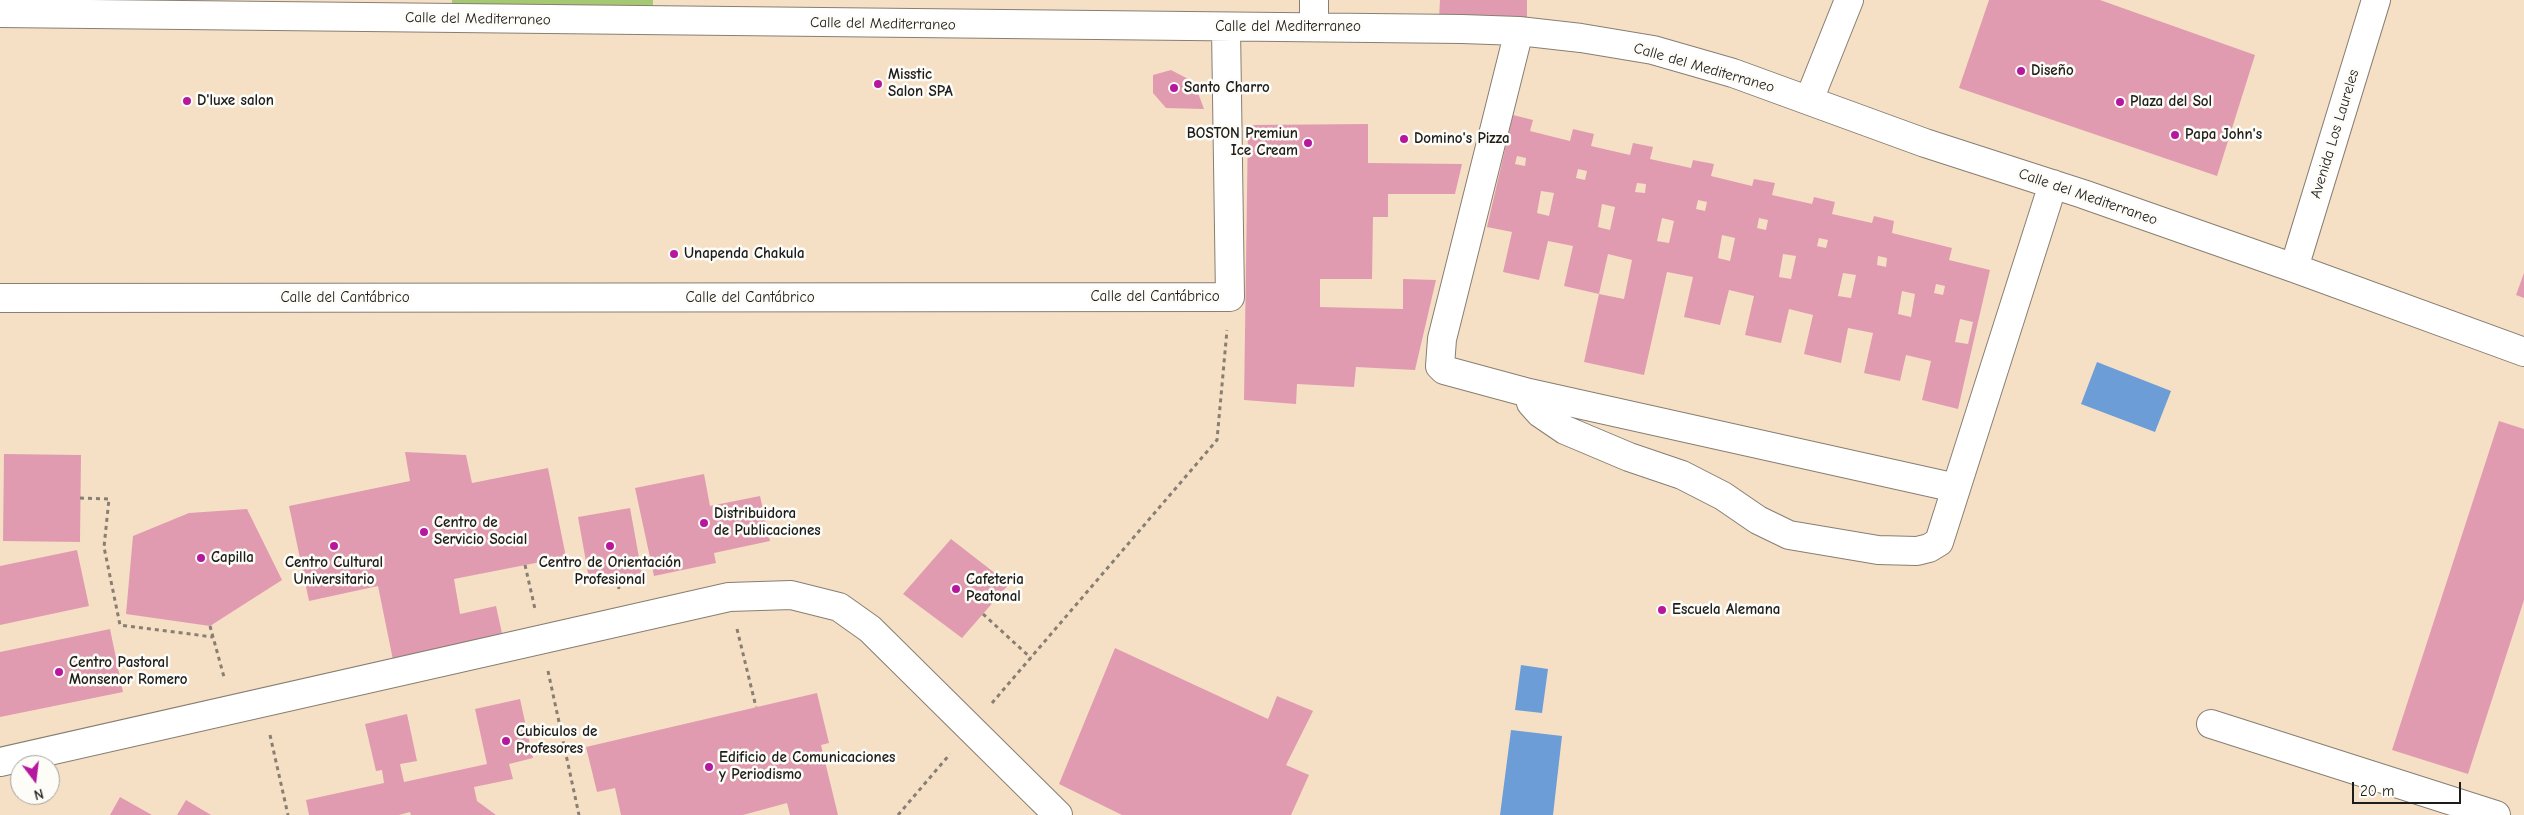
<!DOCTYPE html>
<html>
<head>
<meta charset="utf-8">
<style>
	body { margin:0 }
	#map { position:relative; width:2524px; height:815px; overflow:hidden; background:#f5e0c6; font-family:"Comic Neue",sans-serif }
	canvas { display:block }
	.north { position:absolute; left:10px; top:755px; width:50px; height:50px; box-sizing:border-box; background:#fdfcf7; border:1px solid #a3a29f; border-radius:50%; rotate:165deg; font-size:14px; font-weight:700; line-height:20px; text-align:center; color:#1c1c1c }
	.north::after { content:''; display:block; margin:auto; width:18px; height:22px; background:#b5179e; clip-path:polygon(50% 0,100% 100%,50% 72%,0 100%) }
	.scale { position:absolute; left:2352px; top:782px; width:109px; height:22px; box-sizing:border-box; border:2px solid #1c1c1c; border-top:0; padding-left:6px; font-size:15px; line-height:18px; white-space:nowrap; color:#1c1c1c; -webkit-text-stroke:4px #fdfcf7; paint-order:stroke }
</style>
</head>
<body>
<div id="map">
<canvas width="2524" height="815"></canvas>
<div class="north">N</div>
<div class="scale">20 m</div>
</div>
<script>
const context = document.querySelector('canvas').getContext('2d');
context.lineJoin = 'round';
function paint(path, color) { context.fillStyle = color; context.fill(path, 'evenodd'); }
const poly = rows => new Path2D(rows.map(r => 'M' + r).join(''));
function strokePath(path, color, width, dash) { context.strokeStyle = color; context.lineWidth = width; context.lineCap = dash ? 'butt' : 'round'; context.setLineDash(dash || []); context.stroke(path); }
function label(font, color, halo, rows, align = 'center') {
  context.font = font + ' "Comic Neue",sans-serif'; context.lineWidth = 5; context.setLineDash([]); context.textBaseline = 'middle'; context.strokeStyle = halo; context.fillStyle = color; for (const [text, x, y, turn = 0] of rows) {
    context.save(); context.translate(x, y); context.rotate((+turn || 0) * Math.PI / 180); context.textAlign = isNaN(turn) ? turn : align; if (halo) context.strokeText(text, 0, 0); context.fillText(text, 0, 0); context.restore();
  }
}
const green = poly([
	[452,0,653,0,653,11,452,11]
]);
const water = poly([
	[2097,362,2171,391,2155,432,2081,404],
	[1521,665,1548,669,1542,713,1515,710],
	[1511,730,1562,736,1553,815,1500,815]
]);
const building = poly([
	[1440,0,1527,0,1527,18,1439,18],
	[1989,0,2100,0,2255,55,2217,176,1959,88],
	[1171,70,1194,82,1204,109,1166,108,1153,93,1153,75],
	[1513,115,1533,120,1530,131,1570,141,1573,129,1594,134,1591,146,1630,155,1633,143,1653,147,1650,159,1691,168,1693,160,1714,164,1711,176,1752,186,1754,179,1775,183,1772,195,1812,204,1814,197,1835,202,1832,214,1872,223,1874,216,1894,221,1892,233,1952,248,1949,260,1990,270,1958,409,1922,400,1931,361,1906,355,1900,381,1864,373,1873,333,1848,328,1841,363,1804,354,1813,315,1789,309,1781,343,1745,335,1754,296,1729,290,1720,325,1684,317,1693,277,1667,272,1644,375,1584,362,1599,294,1624,299,1632,260,1608,254,1599,294,1564,286,1573,246,1548,241,1539,280,1503,272,1512,232,1487,227],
	[1517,156,1526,158,1525,166,1515,164],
	[1578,169,1587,171,1585,180,1576,178],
	[1637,183,1646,184,1645,193,1635,192],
	[1541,191,1554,193,1549,216,1537,213],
	[1698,200,1707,202,1705,211,1696,209],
	[1602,204,1615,207,1610,230,1598,227],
	[1662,218,1674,221,1669,243,1657,241],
	[1759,218,1768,220,1766,230,1757,228],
	[1722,235,1735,238,1730,261,1718,258],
	[1819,238,1828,240,1826,248,1817,246],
	[1783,254,1796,256,1791,279,1779,277],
	[1878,256,1887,258,1886,267,1877,265],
	[1843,273,1856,275,1851,298,1838,296],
	[1936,284,1945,286,1943,295,1934,293],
	[1902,291,1915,294,1911,317,1898,314],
	[1960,319,1973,322,1968,344,1955,342],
	[1368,124,1368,163,1462,164,1455,194,1388,194,1388,217,1373,217,1372,279,1320,279,1320,307,1403,309,1403,279,1436,280,1415,370,1356,367,1354,387,1297,384,1296,404,1244,400,1248,125],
	[2524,273,2524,298,2516,295],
	[2499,421,2524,429,2524,600,2468,774,2392,750],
	[405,452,466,455,472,483,548,468,566,557,454,579,460,614,496,606,503,638,393,660,378,586,309,601,289,506,410,481],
	[4,454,81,455,80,542,3,541],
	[704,474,710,506,760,496,770,541,714,553,716,563,654,576,635,488],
	[630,508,642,574,590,584,578,517],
	[247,509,282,580,210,626,126,614,133,536,189,513],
	[951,539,1009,584,962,638,903,594],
	[77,550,89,606,0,625,0,566],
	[110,629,123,692,0,717,0,652],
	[1115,648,1268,719,1277,696,1313,711,1286,765,1309,775,1291,815,1122,815,1059,784],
	[817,693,829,743,821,745,838,815,790,815,787,803,743,815,621,815,615,788,597,792,586,747],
	[520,699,533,758,509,764,513,779,474,787,477,801,496,815,411,815,410,812,399,815,309,815,306,800,384,783,382,770,376,771,365,724,407,714,417,761,400,764,404,782,487,764,475,709],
	[120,797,152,815,110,815],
	[186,800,211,815,177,815]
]);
const path = poly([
	[80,498,109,499,104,547,120,625,213,637],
	[525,565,535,609],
	[617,579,619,589],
	[983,614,1031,658],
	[210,626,224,677],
	[737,629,756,707],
	[548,671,579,815],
	[992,703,1217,440,1227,330],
	[270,735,288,815],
	[898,815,950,754]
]);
const minor = poly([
	[0,13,1462,29,1519,31,1581,38,1653,50,1733,73,1925,143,2083,194,2294,268,2524,352],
	[1314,27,1314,0],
	[1519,31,1442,339,1440,366,1444,370,1529,393,1956,488],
	[1809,100,1849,0],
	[2294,268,2376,0],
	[0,298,1230,297,1226,28],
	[1529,393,1531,403,1540,413,1565,430,1629,457,1682,475,1723,496,1758,520,1789,535,1878,550,1917,551,1929,548,1939,542,2053,184],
	[2211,724,2496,815],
	[0,762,729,597,791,595,839,607,870,629,1058,815]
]);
const markers = [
	[2021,71,5,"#b5179e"],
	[878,84,5,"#b5179e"],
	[1174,88,5,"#b5179e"],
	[187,101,5,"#b5179e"],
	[2120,102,5,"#b5179e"],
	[2175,135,5,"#b5179e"],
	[1404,139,5,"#b5179e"],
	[1308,143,5,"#b5179e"],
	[674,254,5,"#b5179e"],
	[704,523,5,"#b5179e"],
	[424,532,5,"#b5179e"],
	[334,546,5,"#b5179e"],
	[610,546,5,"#b5179e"],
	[201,558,5,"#b5179e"],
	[956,589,5,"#b5179e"],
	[1662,610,5,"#b5179e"],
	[59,672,5,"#b5179e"],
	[506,741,5,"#b5179e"],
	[709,767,5,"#b5179e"]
];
const streetNames = [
	["Calle del Mediterraneo",478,19,1],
	["Calle del Mediterraneo",883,24,1],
	["Calle del Mediterraneo",1288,27],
	["Calle del Mediterraneo",1704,68,16],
	["Avenida Los Laureles",2335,134,-73],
	["Calle del Mediterraneo",2088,197,19],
	["Calle del Cantábrico",1155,297],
	["Calle del Cantábrico",345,298],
	["Calle del Cantábrico",750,298]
];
const poiNames = [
	["Diseño",2031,71],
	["Misstic",888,75],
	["Salon SPA",888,92],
	["Santo Charro",1184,88],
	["D'luxe salon",197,101],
	["Plaza del Sol",2130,102],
	["BOSTON Premiun",1298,134,"right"],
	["Ice Cream",1298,151,"right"],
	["Papa John's",2185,135],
	["Domino's Pizza",1414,139],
	["Unapenda Chakula",684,254],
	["Distribuidora",714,514],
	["de Publicaciones",714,531],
	["Centro de",434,523],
	["Servicio Social",434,540],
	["Capilla",211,558],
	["Centro Cultural",334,563,"center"],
	["Universitario",334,580,"center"],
	["Centro de Orientación",610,563,"center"],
	["Profesional",610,580,"center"],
	["Cafeteria",966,580],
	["Peatonal",966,597],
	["Escuela Alemana",1672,610],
	["Centro Pastoral",69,663],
	["Monsenor Romero",69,680],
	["Cubiculos de",516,732],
	["Profesores",516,749],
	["Edificio de Comunicaciones",719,758],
	["y Periodismo",719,775]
];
paint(green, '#a5c872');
paint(water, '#6c9dd6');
paint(building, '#e19bb0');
strokePath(minor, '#887e71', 30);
strokePath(path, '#887e71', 3, [4, 4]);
strokePath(minor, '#fff', 28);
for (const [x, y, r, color] of markers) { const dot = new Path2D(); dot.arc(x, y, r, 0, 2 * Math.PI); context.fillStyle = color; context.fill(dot); strokePath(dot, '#fdfcf7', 2); }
label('15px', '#1c1c1c', '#fdfcf7', streetNames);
label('bold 15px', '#1c1c1c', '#fdfcf7', poiNames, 'left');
</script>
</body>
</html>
